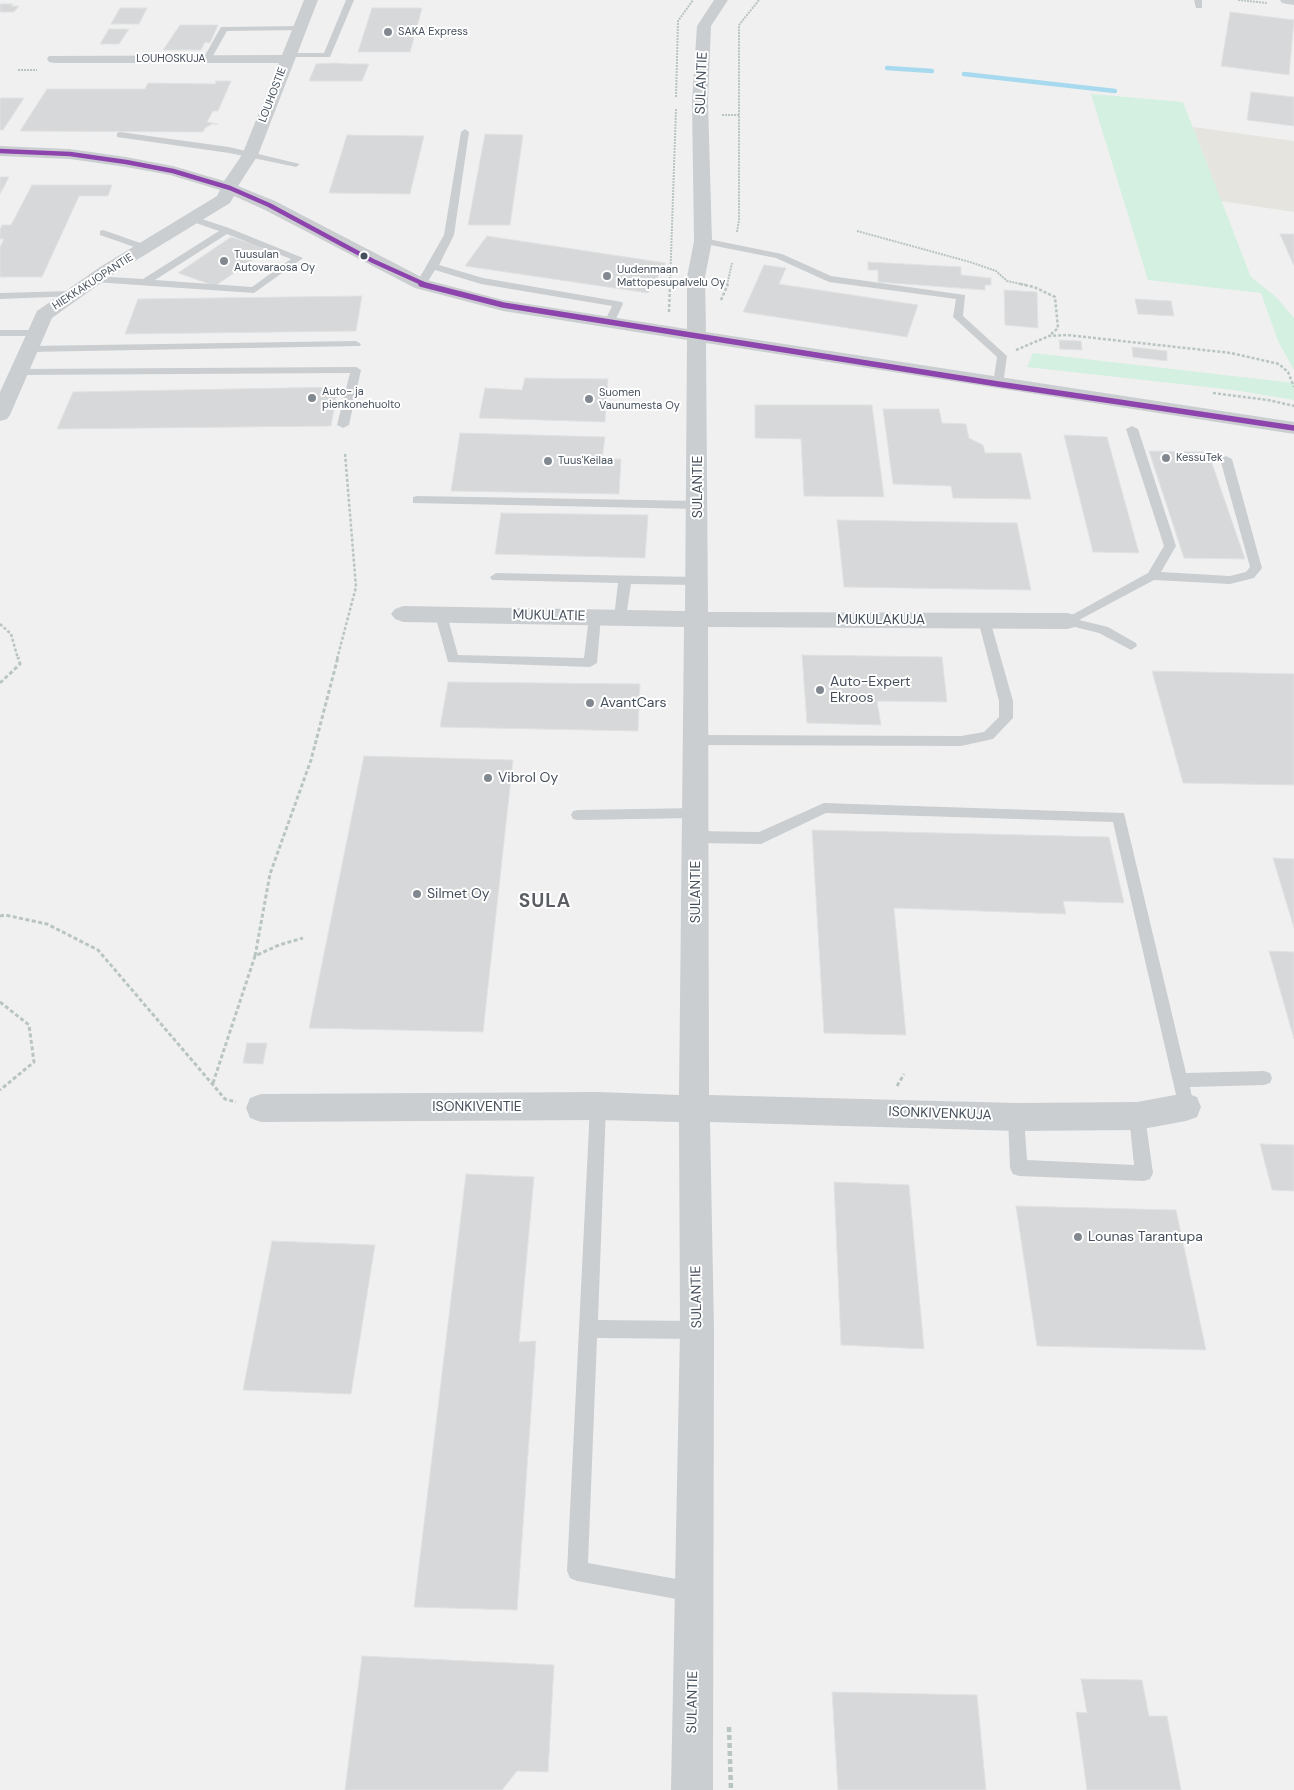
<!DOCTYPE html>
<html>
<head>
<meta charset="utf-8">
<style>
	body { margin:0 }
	canvas { display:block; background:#f0f0f0 }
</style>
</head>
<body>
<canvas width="1294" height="1790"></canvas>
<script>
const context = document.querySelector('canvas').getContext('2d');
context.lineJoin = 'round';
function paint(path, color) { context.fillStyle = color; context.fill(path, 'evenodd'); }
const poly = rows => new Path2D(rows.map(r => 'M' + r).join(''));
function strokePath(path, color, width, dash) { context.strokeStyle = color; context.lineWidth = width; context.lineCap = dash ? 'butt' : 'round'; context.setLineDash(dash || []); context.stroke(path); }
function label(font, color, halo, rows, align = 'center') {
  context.font = font + ' "DM Sans",sans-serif'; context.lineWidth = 4; context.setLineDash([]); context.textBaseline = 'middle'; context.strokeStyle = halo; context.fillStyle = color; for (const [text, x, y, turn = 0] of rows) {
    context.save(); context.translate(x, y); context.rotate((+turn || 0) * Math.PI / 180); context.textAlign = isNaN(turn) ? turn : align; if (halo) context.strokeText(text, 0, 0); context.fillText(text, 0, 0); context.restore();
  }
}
const commercial = poly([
	[1193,127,1294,141,1294,212,1221,201]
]);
const green = poly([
	[1091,94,1183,102,1251,277,1276,297,1294,318,1294,370,1278,341,1261,293,1148,280],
	[1033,353,1294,383,1294,400,1234,390,1027,367]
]);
const stream = poly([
	[887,68,932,71],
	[964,74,1115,91]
]);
const building = poly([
	[0,4,13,4,11,6,19,6,14,12,0,12,0,4],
	[120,8,147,8,139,24,111,24,120,8],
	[372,8,422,8,410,52,358,52,372,8],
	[1230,12,1294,20,1289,75,1221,66,1230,12],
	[180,25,218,25,210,43,205,42,201,50,163,50,180,25],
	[109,29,129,29,119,44,100,44,109,29],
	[335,63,350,64,369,64,362,81,309,81,316,64,335,63],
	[216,81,231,81,218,111,213,111,207,122,218,124,212,124,205,128,203,132,20,131,47,89,145,89,148,83,215,84,216,81],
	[1251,92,1294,97,1294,126,1247,120,1251,92],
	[0,98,24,98,3,130,0,130,0,98],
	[485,134,523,135,510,225,468,225,485,134],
	[347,135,424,136,410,194,329,193,347,135],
	[0,177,9,177,0,194,0,177],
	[32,185,112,185,108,196,79,196,42,277,0,277,0,247,4,239,0,239,0,230,2,225,11,225,32,185],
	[1280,234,1294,234,1294,266,1280,234],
	[487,236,666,263,648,293,465,266,487,236],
	[231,237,269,249,215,286,178,273,231,237],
	[868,262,961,267,961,275,991,278,991,285,985,285,985,290,878,282,878,270,868,270,868,262],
	[764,265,786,268,779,284,918,305,907,337,743,312,764,265],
	[1004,290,1037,292,1038,328,1005,325,1004,290],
	[362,296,356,331,125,334,138,299,362,296],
	[1135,299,1171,301,1174,316,1138,314,1135,299],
	[1059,340,1081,341,1082,350,1060,349,1059,340],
	[1132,347,1167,351,1167,361,1133,357,1132,347],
	[525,378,608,379,605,422,479,418,485,388,522,390,525,378],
	[338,387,331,426,57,429,73,392,338,387],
	[755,405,872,405,884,497,804,496,801,439,755,438,755,405],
	[883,409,939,409,942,423,966,424,969,438,983,445,985,453,1021,453,1031,499,953,498,951,486,893,484,883,409],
	[460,433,605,437,602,459,621,459,619,494,451,491,460,433],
	[1064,435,1107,437,1139,553,1093,552,1064,435],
	[1149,451,1208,452,1245,559,1184,558,1149,451],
	[501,513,648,515,645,558,495,554,501,513],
	[837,520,1017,523,1031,590,844,587,837,520],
	[802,655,942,657,947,702,877,701,881,725,807,723,802,655],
	[1152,671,1294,674,1294,785,1183,783,1152,671],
	[448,682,640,684,638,731,440,727,448,682],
	[364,756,513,760,483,1032,309,1028,364,756],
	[812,830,1109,837,1124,903,1063,901,1066,914,894,908,906,1035,824,1033,812,830],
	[1273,858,1294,859,1294,928,1273,858],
	[1269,951,1294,952,1294,1039,1269,951],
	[247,1043,267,1043,263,1064,243,1063,247,1043],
	[1260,1144,1294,1145,1294,1191,1272,1190,1260,1144],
	[466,1174,534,1177,519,1342,536,1341,517,1610,414,1607,466,1174],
	[834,1182,909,1185,924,1349,841,1345,834,1182],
	[1016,1206,1176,1210,1206,1350,1037,1346,1016,1206],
	[272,1241,375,1245,351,1394,243,1390,272,1241],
	[362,1656,554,1665,548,1772,517,1771,502,1790,345,1790,362,1656],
	[1081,1679,1142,1680,1149,1716,1167,1716,1181,1790,1087,1790,1076,1712,1087,1713,1081,1679],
	[832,1692,977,1695,986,1790,838,1790,832,1692]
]);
const pathFar3 = poly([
	[1238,0,1267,3],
	[18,70,37,70],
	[676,97,678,21,693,0],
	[722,115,739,115],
	[857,231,970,262,996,271,1007,281,1026,285],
	[737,232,739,220,739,25,759,0],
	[670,285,676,109],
	[727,285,732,263]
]);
const pathFar2 = poly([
	[1020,284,1034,287,1055,297,1058,328,1049,336],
	[721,300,728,284],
	[669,312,670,284],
	[1016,350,1049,336,1067,335,1231,353,1279,364,1288,372,1294,387],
	[1213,393,1268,400,1294,406],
	[0,624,11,634,18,659],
	[337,659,356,587,345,453]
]);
const pathFar1 = poly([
	[0,683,20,664,18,657],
	[0,916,5,915,47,924,98,950,225,1099,236,1102],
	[255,956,270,874,311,760,338,657],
	[0,1002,29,1025,34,1062,0,1090],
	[213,1083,255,956,279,945,303,938],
	[897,1086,904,1074]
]);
const path = poly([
	[729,1727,731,1790]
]);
const lane = poly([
	[346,0,354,0,330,57,286,57,286,53,324,53,346,0],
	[1194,0,1202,0,1202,8,1196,8,1194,0],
	[300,26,303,26,303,30,227,31,210,61,203,59,221,27,300,26],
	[465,129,469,132,454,235,439,265,483,278,622,302,623,304,613,325,604,323,612,306,481,284,435,270,425,286,417,286,416,284,444,235,461,132,465,129],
	[120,132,229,147,300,164,296,167,229,153,117,137,117,133,120,132],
	[193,216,229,228,303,258,254,293,94,282,89,279,94,276,143,279,219,231,190,221,190,217,193,216],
	[227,234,291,259,252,287,155,280,227,234],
	[103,230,149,246,151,248,143,250,100,235,100,231,103,230],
	[703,238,782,254,831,276,965,295,963,316,1007,356,1003,384,998,387,993,384,997,357,953,317,956,299,829,282,776,258,700,243,698,241,703,238],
	[72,291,77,294,76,296,0,299,0,293,72,291],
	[0,330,36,330,41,333,36,336,0,336,0,330],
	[356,341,361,344,360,346,29,352,24,349,29,346,356,341],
	[356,367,361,370,349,425,343,428,337,425,350,373,18,375,13,372,18,369,356,367],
	[1132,426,1138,429,1176,546,1161,572,1230,576,1246,572,1250,567,1220,459,1226,456,1232,459,1262,568,1254,578,1230,584,1154,580,1079,620,1108,627,1136,643,1137,646,1131,650,1099,633,1063,624,1061,621,1148,573,1164,546,1126,429,1132,426],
	[417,496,698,501,704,505,698,509,413,503,413,497,417,496],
	[496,573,696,577,702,581,696,585,631,584,626,617,620,621,614,617,618,583,492,580,490,577,496,573],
	[441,611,447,615,458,655,584,658,589,617,595,613,599,614,601,617,597,663,590,667,448,662,435,615,441,611],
	[984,616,990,620,1013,701,1013,718,993,739,961,746,697,745,690,740,697,735,961,736,984,732,999,717,999,701,978,620,984,616],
	[824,803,1124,813,1186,1073,1264,1071,1270,1073,1272,1078,1270,1083,1264,1085,1190,1087,1194,1107,1192,1112,1186,1114,1180,1112,1113,822,826,813,761,844,696,843,691,841,689,837,691,833,696,831,759,832,824,803],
	[696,808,701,809,703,813,701,817,696,818,578,820,573,819,571,815,573,811,578,810,696,808],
	[598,1099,604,1101,606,1106,598,1320,697,1321,704,1324,706,1330,704,1336,697,1339,597,1338,588,1563,693,1582,700,1585,703,1592,700,1599,693,1602,577,1581,570,1578,567,1571,590,1106,592,1101,598,1099],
	[1137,1109,1143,1111,1145,1116,1153,1173,1150,1179,1144,1181,1019,1176,1013,1174,1010,1168,1008,1117,1010,1112,1016,1110,1022,1112,1024,1117,1027,1160,1134,1165,1129,1116,1131,1111,1137,1109]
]);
const street = poly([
	[304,0,318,0,258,155,238,186,275,201,427,280,503,300,687,329,687,277,694,241,692,102,697,26,714,0,728,0,711,26,708,102,712,241,705,277,706,332,1294,422,1294,434,706,343,708,612,1067,613,1075,615,1079,621,1075,627,1067,629,708,627,709,1095,1016,1103,1137,1102,1186,1093,1197,1097,1201,1107,1197,1117,1186,1121,1137,1130,1016,1131,710,1122,714,1330,713,1790,671,1790,680,1330,679,1122,598,1120,261,1122,250,1118,246,1108,250,1098,261,1094,598,1092,679,1095,684,627,403,622,395,619,391,614,395,609,403,606,685,611,687,340,503,311,415,288,263,209,234,196,230,203,112,275,52,318,10,415,7,419,0,421,0,392,37,311,100,267,217,196,220,190,170,175,126,167,70,159,0,156,0,146,70,149,126,157,173,166,224,181,242,155,279,63,54,63,49,62,47,59,49,56,282,55,304,0]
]);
const secondary = poly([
	[1280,0,1294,0,1294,5,1282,3,1280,0]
]);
const bus1Far1 = poly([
	[0,151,70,154,126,162,173,171,230,188,269,205,373,261,426,285]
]);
const bus1 = poly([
	[421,284,503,305,998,384,1294,428]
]);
const markers = [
	[388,32,5,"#828890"],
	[364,256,4.5,"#46505d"],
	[224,261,5,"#828890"],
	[607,276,5,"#828890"],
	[312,398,5,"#828890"],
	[589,399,5,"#828890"],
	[1166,458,5,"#828890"],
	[548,461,5,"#828890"],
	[820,690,5,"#828890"],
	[590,703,5,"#828890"],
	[488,778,5,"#828890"],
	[417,894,5,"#828890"],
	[1078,1237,5,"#828890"]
];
const farPoinames = [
	["SAKA Express",398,32],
	["Tuusulan",234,255],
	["Autovaraosa Oy",234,268],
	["Uudenmaan",617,270],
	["Mattopesupalvelu Oy",617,283],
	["Auto- ja",322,392],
	["pienkonehuolto",322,405],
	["Suomen",599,393],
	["Vaunumesta Oy",599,406],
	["KessuTek",1176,458],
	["Tuus'Keilaa",558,461]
];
const farStreetnames = [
	["LOUHOSKUJA",171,59],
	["LOUHOSTIE",273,95,-69],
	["HIEKKAKUOPANTIE",93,282,-33]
];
const streetNames = [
	["SULANTIE",702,83,-88],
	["SULANTIE",698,487,-90],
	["MUKULATIE",549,616,1],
	["MUKULAKUJA",881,620],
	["SULANTIE",696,892,-90],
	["ISONKIVENTIE",477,1107],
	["ISONKIVENKUJA",940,1114,2],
	["SULANTIE",697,1297,-91],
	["SULANTIE",693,1702,-89]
];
const poiNames = [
	["Auto-Expert",830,682],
	["Ekroos",830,698],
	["AvantCars",600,703],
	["Vibrol Oy",498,778],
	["Silmet Oy",427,894],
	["Lounas Tarantupa",1088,1237]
];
const districtNames = [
	["SULA",545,902]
];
paint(commercial, '#e5e4de');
paint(green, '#d3f0e1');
strokePath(stream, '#a7daef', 4.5);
paint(building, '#d7d8da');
strokePath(building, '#e1e2e3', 1);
strokePath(pathFar3, '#b9c5c2', 2, [2, 1]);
strokePath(pathFar2, '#b9c5c2', 2.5, [3, 2]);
strokePath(pathFar1, '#b9c5c2', 3, [4, 2.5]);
strokePath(path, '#b9c5c2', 4.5, [5, 3]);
paint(lane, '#cbced1');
paint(street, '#cbced1');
paint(secondary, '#ccd0d3');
strokePath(bus1Far1, '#8e44ad', 4.5);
strokePath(bus1, '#8e44ad', 5.5);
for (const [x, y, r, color] of markers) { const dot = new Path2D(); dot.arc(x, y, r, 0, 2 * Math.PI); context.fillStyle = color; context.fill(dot); strokePath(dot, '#fff', 2); }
label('11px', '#46505d', '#fff', farPoinames, 'left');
label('11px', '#46505d', '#fff', farStreetnames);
label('14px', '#46505d', '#fff', streetNames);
label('14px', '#46505d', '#fff', poiNames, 'left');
context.letterSpacing = '1px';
label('bold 19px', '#5b5e64', '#fff', districtNames);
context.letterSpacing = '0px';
</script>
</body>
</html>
